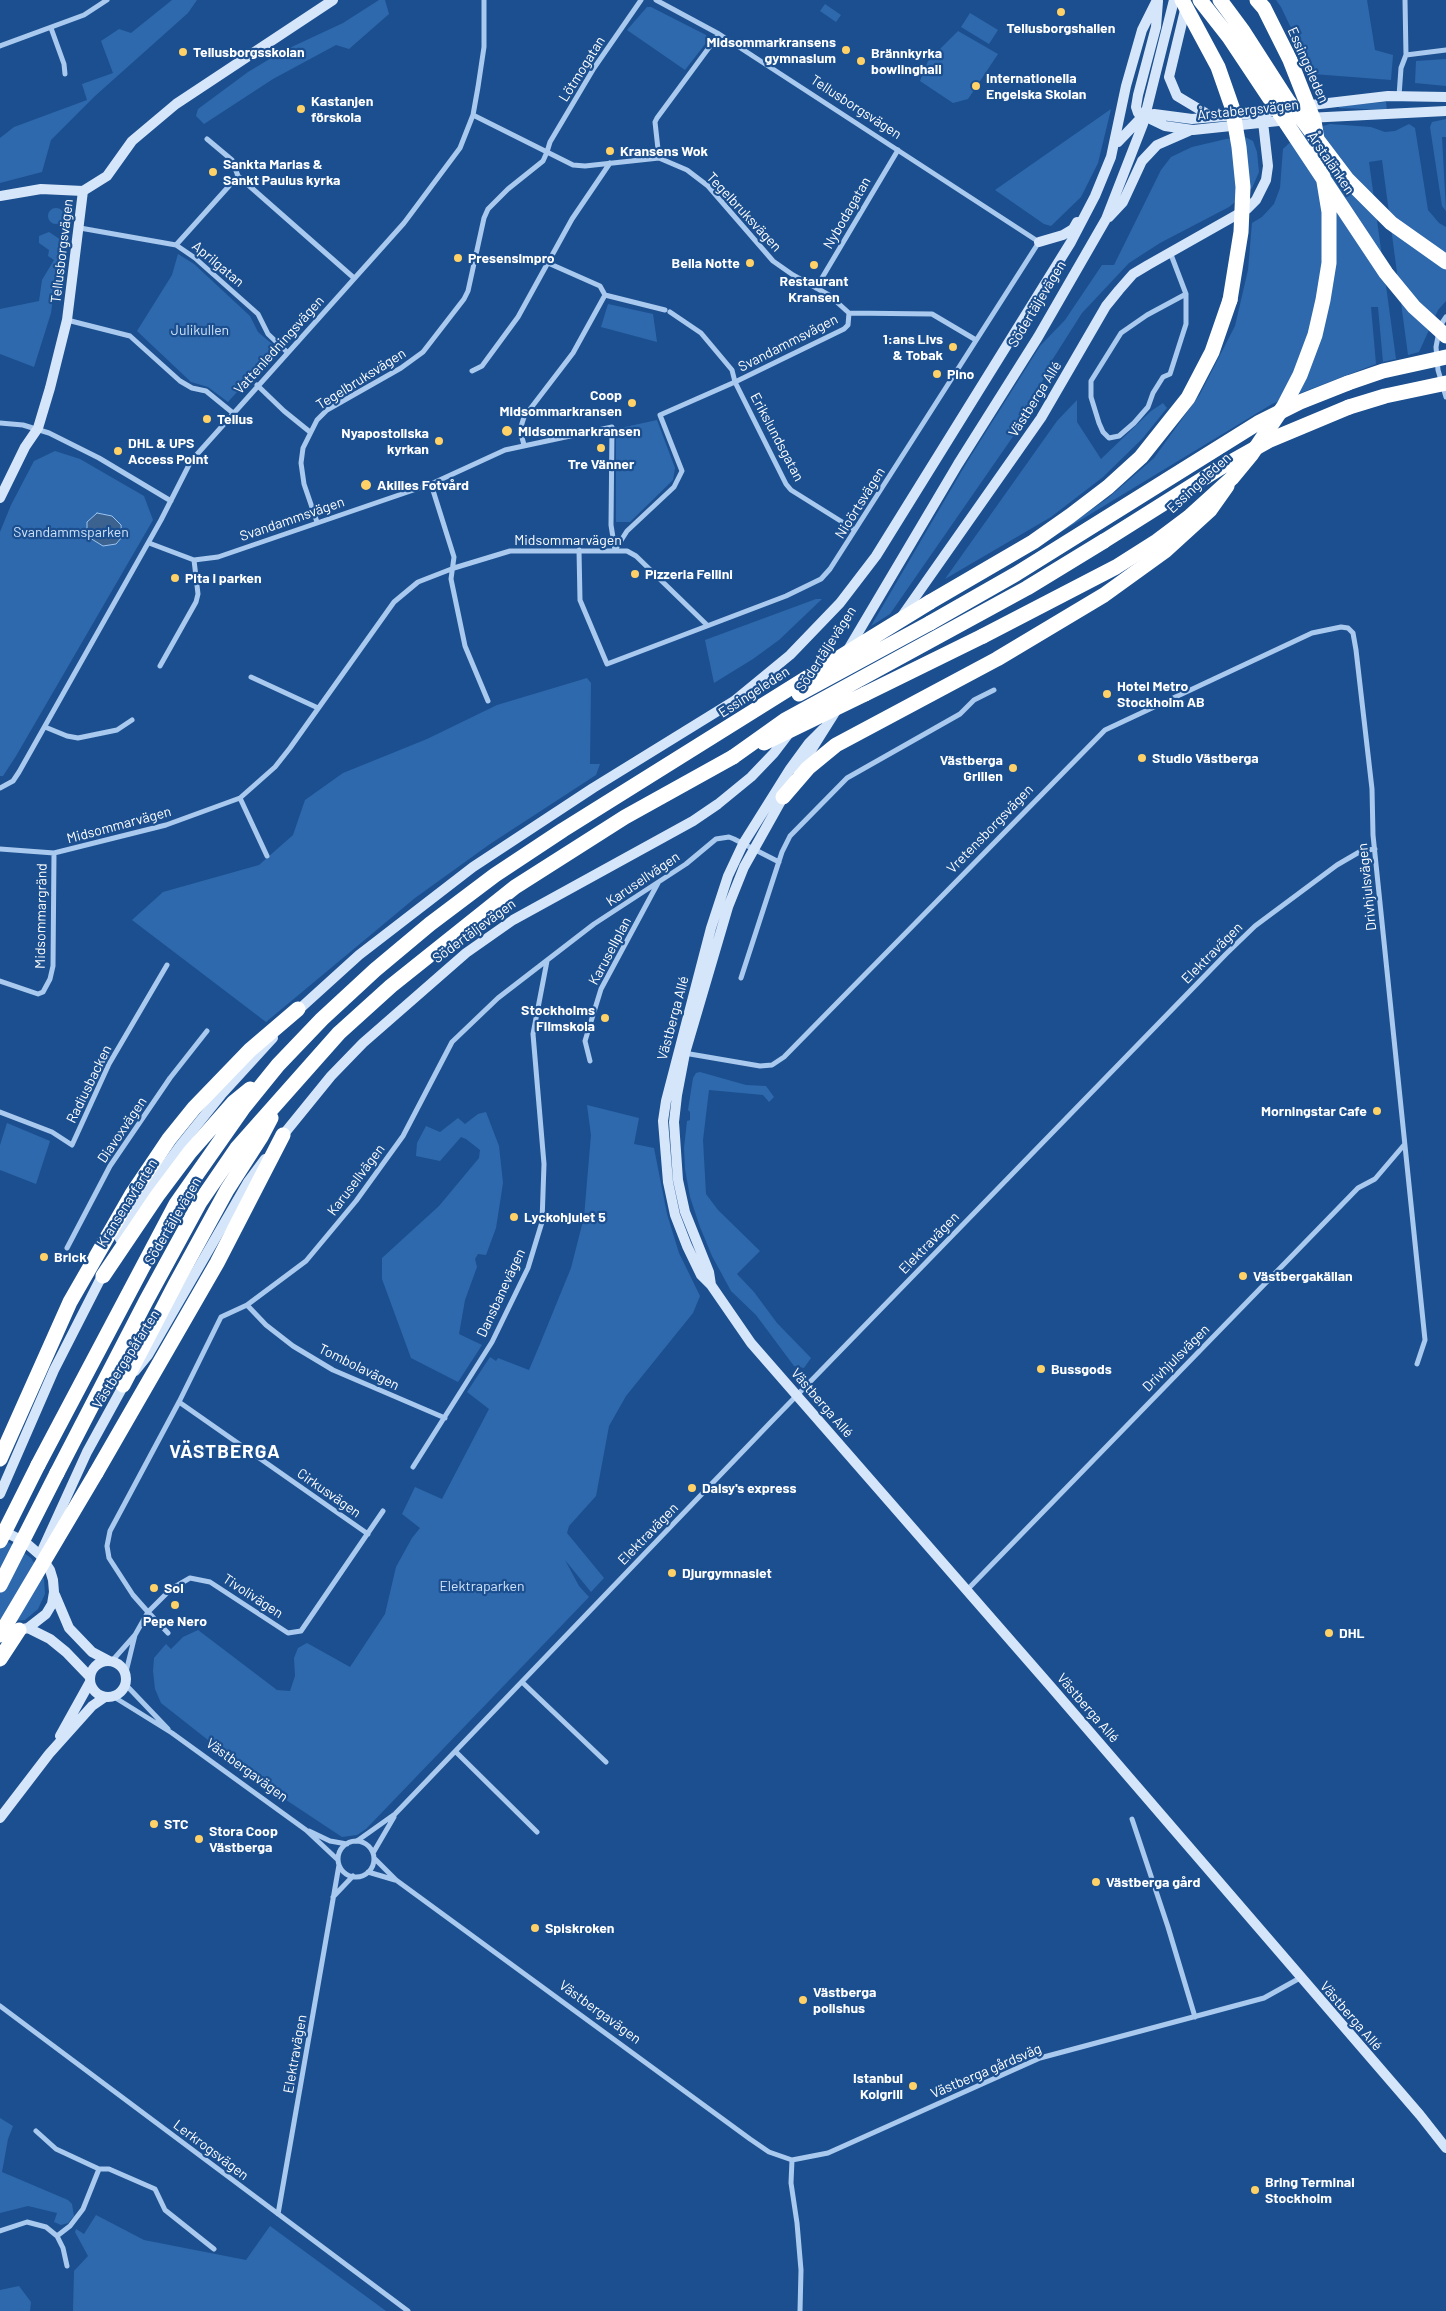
<!DOCTYPE html>
<html>
<head>
<meta charset="utf-8">
<style>
	body { margin:0 }
	canvas { display:block; background:#1b4f8f }
</style>
</head>
<body>
<canvas width="1446" height="2311"></canvas>
<script>
const context = document.querySelector('canvas').getContext('2d');
context.lineJoin = 'round';
function paint(path, color) { context.fillStyle = color; context.fill(path, 'evenodd'); }
const poly = rows => new Path2D(rows.map(r => 'M' + r).join(''));
function strokePath(path, color, width, dash) { context.strokeStyle = color; context.lineWidth = width; context.lineCap = dash ? 'butt' : 'round'; context.setLineDash(dash || []); context.stroke(path); }
function label(font, color, halo, rows, align = 'center') {
  context.font = font + ' Barlow,sans-serif'; context.lineWidth = 4.5; context.setLineDash([]); context.textBaseline = 'middle'; context.strokeStyle = halo; context.fillStyle = color; for (const [text, x, y, turn = 0] of rows) {
    context.save(); context.translate(x, y); context.rotate((+turn || 0) * Math.PI / 180); context.textAlign = isNaN(turn) ? turn : align; if (halo) context.strokeText(text, 0, 0); context.fillText(text, 0, 0); context.restore();
  }
}
const green = poly([
	[172,0,197,0,188,13,95,96,51,140,42,172,0,183,0,138,14,127,87,100,82,84,113,73,101,41,119,29,131,33],
	[379,0,385,0,389,14,349,49,336,45,273,79,204,124,196,116,198,109,248,72,283,51,343,23],
	[1276,0,1367,0,1375,50,1393,55,1391,80,1313,74,1281,7],
	[825,4,841,15,836,22,820,11],
	[647,7,651,7,706,35,708,39,706,43,685,70,627,30],
	[970,13,998,30,989,44,961,27],
	[958,31,998,54,968,99,953,103,920,81,928,61],
	[1446,59,1446,86,1415,83,1416,61],
	[1386,102,1387,110,1339,108,1338,106],
	[1111,109,1098,163,1081,197,1051,226,1044,224,995,190],
	[1446,119,1446,137,1442,137,1446,211,1442,206,1430,127,1432,122],
	[1330,124,1371,127,1385,132,1395,131,1409,124,1415,128,1428,210,1439,223,1446,227,1446,301,1438,310,1419,352,1408,355,1382,160,1369,162,1396,359,1383,362,1378,307,1371,307,1376,364,1272,404,1051,538,1108,498,1154,458,1200,394,1235,326,1248,270,1252,223,1262,217,1274,204,1280,188,1283,149,1300,133],
	[1245,137,1253,141,1257,152,1259,172,1252,188,1229,207,1160,243,1129,263,1082,313,1049,365,1030,412,890,614,871,626,967,462,1040,346,1065,320,1102,265,1114,265,1161,170,1171,157,1192,147,1226,139],
	'48 216a8 8 0 1 1 16 0a8 8 0 1 1-16 0Z',
	[49,232,61,240,51,313,34,367,0,354,0,309,39,301,42,280,54,260,48,256,49,250,39,243,39,236],
	[178,254,194,264,250,316,258,332,272,344,274,351,228,402,208,387,191,382,137,331,172,275],
	[608,304,653,314,657,342,601,327],
	[1077,400,1077,422,1101,459,1151,411,1163,403,1167,408,1142,439,1103,477,1051,517,945,579,1057,421],
	[657,420,675,468,673,480,630,522,616,522,616,429],
	[55,451,80,459,144,496,153,520,16,756,3,776,0,776,0,532,11,505,34,461],
	[816,599,822,599,779,640,753,659,714,683,705,640],
	[587,678,591,683,590,764,600,764,596,775,490,844,415,898,266,1022,132,920,163,892,259,865,293,835,305,800,343,773,427,739,497,705],
	[700,1072,746,1085,766,1086,774,1097,769,1102,763,1095,709,1090,703,1140,706,1194,718,1210,760,1251,737,1274,754,1292,777,1323,811,1358,804,1368,794,1366,756,1315,731,1291,712,1256,700,1227,690,1197,685,1169,684,1148,687,1121,690,1120,690,1112,688,1110,693,1078,696,1073],
	[587,1105,639,1118,634,1144,654,1148,667,1214,679,1253,700,1296,693,1313,626,1396,609,1426,596,1496,569,1526,567,1533,604,1578,591,1592,565,1560,579,1586,589,1597,366,1829,357,1835,342,1837,274,1792,161,1703,155,1689,153,1671,154,1658,166,1644,171,1649,183,1637,198,1630,277,1690,290,1691,295,1676,294,1658,298,1648,307,1643,350,1667,385,1614,396,1567,412,1538,420,1528,402,1514,415,1487,442,1499,489,1409,467,1392,490,1357,496,1361,498,1358,529,1370,540,1344,571,1268,584,1217,591,1135],
	[486,1112,499,1146,503,1183,496,1228,486,1255,478,1254,475,1259,477,1267,465,1300,459,1334,482,1345,458,1382,411,1358,382,1279,382,1258,439,1206,479,1158,480,1150,466,1139,461,1137,440,1161,416,1156,417,1143,426,1126,440,1132,458,1118,465,1124,478,1114],
	[7,1123,50,1141,36,1184,0,1170,0,1145],
	[0,1539,10,1543,31,1558,44,1579,45,1594,38,1609,25,1620,0,1622],
	[0,2118,13,2126,8,2139,2,2172,68,2200,72,2204,74,2216,68,2223,61,2225,54,2222,57,2213,28,2206,0,2213],
	[96,2215,144,2240,246,2260,270,2226,386,2311,73,2311,74,2271,88,2256,75,2232,76,2229,84,2234],
	[19,2286,31,2302,30,2311,0,2311,0,2290]
]);
const water = poly([
	[97,513,112,516,121,525,122,537,116,544,103,546,90,538,87,532,87,522,97,513]
]);
const street = poly([
	[51,28,64,64,65,74],
	[0,46,84,15,107,0],
	[1406,55,1446,50],
	[1399,96,1401,68,1406,55,1405,0],
	[473,115,547,152,550,142,594,68,641,0],
	[207,139,232,160,238,176,354,278],
	[659,158,655,122,657,118,719,34],
	[80,228,176,245,195,258,258,314,268,334,287,352],
	[176,245,238,176],
	[1170,252,1186,294,1186,324,1170,374,1163,377,1153,393,1148,407,1134,423,1119,436,1109,438,1103,432,1099,423,1091,397,1091,381,1121,333,1147,315,1186,294],
	[548,263,600,286,605,295],
	[816,288,898,150],
	[605,295,665,310],
	[670,312,701,333,732,370,735,382,786,484,791,490,855,530],
	[1446,317,1440,326,1436,347,1438,370,1446,397],
	[67,320,130,336,180,381,192,388,206,391,233,413],
	[472,371,482,366,518,317,572,219,610,163],
	[257,385,284,411,310,432],
	[0,423,23,425,49,433,99,458,171,501],
	[524,445,520,430,524,417,573,353,605,295],
	[431,484,454,557,451,579,465,646,488,701],
	[317,522,304,484,301,463,303,448,317,420,327,410,401,368,423,352,464,299,468,291,484,218,488,209,508,189,543,161,547,152,573,165,585,166,659,158,687,170,708,186,773,261,793,275,829,295,849,313],
	[149,543,194,560,218,557,431,484,505,450,612,427,611,525,615,550],
	[579,550,580,600,607,664,786,596,821,579,830,569,1039,242,719,34,656,0],
	[615,550,627,531,674,487,682,471,660,415,735,382,844,329,848,325,849,313,932,314,976,340],
	[160,666,196,602,198,594,194,560],
	[251,677,318,708],
	[45,727,67,736,78,738,117,730,132,720],
	[0,788,13,781,19,772,161,520,191,461,404,223,460,148,473,115,478,87,484,47,484,0],
	[240,798,267,856],
	[0,849,54,853,166,825,240,798,275,767,290,748,394,602,418,582,454,568,510,551,627,551,636,556,707,625],
	[741,978,782,852,790,836,847,778,960,714,974,700,994,690],
	[0,981,38,994,43,992,50,979,53,966,54,853],
	[684,1053,760,1066,772,1065,784,1057,1105,730,1312,633,1341,627,1348,628,1353,633,1356,650,1372,789,1373,835,1425,1340,1417,1364],
	[590,1061,585,1041,601,989,658,883],
	[0,1112,52,1132,72,1145,109,1064,167,965],
	[67,1248,110,1166,170,1078,207,1031],
	[247,1305,266,1325,293,1346,333,1370,445,1418],
	[179,1402,368,1534],
	[413,1467,492,1342,528,1268,542,1222,544,1164,533,1034,547,961],
	[967,1590,1358,1188,1375,1179,1404,1145],
	[168,1633,148,1612,171,1589,190,1578,210,1582,288,1633,301,1631,383,1511],
	[135,1635,148,1612,133,1595,109,1558,107,1546,110,1531,179,1402,221,1317,247,1305,306,1261,356,1201,403,1136,452,1042,498,998,594,924,686,864,716,839,729,837,734,839,779,862],
	[112,1661,135,1635,126,1672],
	[522,1682,606,1762],
	[126,1685,168,1729],
	[114,1697,172,1733,306,1830,338,1860],
	[456,1752,537,1832],
	[1132,1819,1168,1927,1195,2017],
	[309,1831,330,1841,347,1844],
	[357,1841,395,1814,770,1423,1226,954,1255,926,1337,865,1361,851,1375,849],
	'338 1859a18 18 0 1 1 36 0a18 18 0 1 1-36 0Z',
	[373,1853,394,1817],
	[374,1858,396,1880,750,2139,769,2152,792,2160,828,2153,1040,2058,1264,1998,1300,1978],
	[368,1872,395,1880],
	[333,1897,353,1876],
	[0,2006,408,2311],
	[36,2131,56,2149,99,2169],
	[792,2160,791,2183,797,2223,801,2270,800,2311],
	[278,2214,339,1865],
	[0,2231,27,2222,46,2227,57,2236,63,2248,67,2266],
	[57,2236,70,2226,83,2209,99,2169,109,2169,155,2189,165,2210,214,2249]
]);
const secondary = poly([
	[1158,1,1156,27,1138,95,1136,107,1138,113,1165,126,1193,130,1288,120],
	[1186,6,1169,77,1177,96,1212,117],
	[1303,106,1388,96,1446,97],
	[1307,118,1446,111],
	[1118,142,1139,120,1154,114,1192,119,1269,112],
	[83,191,107,176,132,141,176,104,333,0],
	[0,196,41,189,83,191],
	[1109,217,1123,202,1142,161,1157,145,1189,131],
	[1039,242,1063,235,1073,229,1077,222],
	[0,498,25,447,38,428,50,388,67,320,83,191],
	[902,616,1041,418,1106,306,1119,290,1133,274,1148,265,1247,209,1256,200,1266,180,1268,166,1262,113],
	[846,653,958,464,1038,337,1106,219,1143,124,1174,0],
	[823,729,809,743,790,769,743,844,728,876,711,928,666,1101,663,1121,668,1182,675,1215,687,1246,701,1275,711,1285,751,1343,1052,1688,1420,2115,1446,2148],
	[798,771,837,709],
	[295,1013,359,955,473,867,593,788,734,701,790,655,840,603,876,556,1071,242,1095,196,1111,157,1126,86,1142,30,1157,0],
	[279,1140,331,1076,363,1043,466,953,513,920,693,821,718,804,751,777,774,753,790,732],
	[120,1239,148,1190,180,1146,221,1095,273,1038],
	[711,1285,709,1272,685,1212,678,1180,674,1122,677,1095,685,1053,728,907,744,867,786,792],
	[135,1371,148,1355,248,1182,265,1159],
	[0,1494,54,1370,105,1270],
	[1,1530,25,1542,40,1555,50,1570,53,1580,54,1592,52,1604,46,1614,28,1628,14,1631],
	[40,1555,87,1452,126,1381],
	[55,1595,69,1628,92,1652,109,1661],
	[28,1628,50,1639,66,1652,90,1677],
	'90 1679a18 18 0 1 1 36 0a18 18 0 1 1-36 0Z',
	[60,1736,90,1682],
	[0,1818,49,1754,92,1706,105,1697]
]);
const highway = poly([
	[1104,541,1220,468,1270,440,1349,407],
	[930,602,1033,542,1070,516,1108,487,1141,457,1188,398,1212,352,1230,300],
	[930,623,1016,574,1258,423,1300,402,1348,383],
	[865,694,983,636],
	[783,797,808,768,836,745,997,659,1104,595,1165,551,1210,510,1227,486],
	[103,1276,157,1196,190,1152,234,1102,250,1089],
	[123,1385,176,1283,227,1190,261,1137,271,1118],
	[0,1459,70,1302,132,1194,169,1139,194,1108,250,1050,298,1009],
	[38,1465,176,1204,244,1107,278,1065,322,1019,375,970,430,924,495,875,563,830,816,672],
	[57,1473,146,1301,200,1202,237,1148,339,1033,391,986,515,887,625,817,733,757],
	[96,1473,217,1263,283,1135],
	[0,1659,19,1630]
]);
const highwayBridge = poly([
	[1182,0,1218,67,1232,107,1239,147,1243,187,1241,232,1230,300],
	[1200,0,1229,37,1386,273,1414,307,1446,336],
	[1220,0,1243,31,1288,101,1347,179,1391,223,1446,262],
	[1348,383,1383,371,1446,357],
	[1349,407,1385,396,1446,383],
	[983,636,1116,567,1157,541,1189,517,1232,478,1251,455,1284,406,1300,375,1315,335,1323,300,1329,263,1329,212,1314,121,1290,60,1264,8,1257,0],
	[816,672,930,602],
	[799,694,930,623],
	[764,743,865,694],
	[733,757,785,720,1027,588,1104,541],
	[0,1541,38,1465],
	[0,1585,57,1473],
	[0,1635,96,1473]
]);
const markers = [
	[1061,12,5,"#ffd166"],
	[846,50,5,"#ffd166"],
	[183,52,5,"#ffd166"],
	[861,61,5,"#ffd166"],
	[976,86,5,"#ffd166"],
	[301,109,5,"#ffd166"],
	[610,151,5,"#ffd166"],
	[213,172,5,"#ffd166"],
	[458,258,5,"#ffd166"],
	[750,263,5,"#ffd166"],
	[814,265,5,"#ffd166"],
	[953,347,5,"#ffd166"],
	[937,374,5,"#ffd166"],
	[632,403,5,"#ffd166"],
	[207,419,5,"#ffd166"],
	[507,431,6,"#ffd166"],
	[439,441,5,"#ffd166"],
	[601,448,5,"#ffd166"],
	[118,451,5,"#ffd166"],
	[366,485,6,"#ffd166"],
	[635,574,5,"#ffd166"],
	[175,578,5,"#ffd166"],
	[1107,694,5,"#ffd166"],
	[1142,758,5,"#ffd166"],
	[1013,768,5,"#ffd166"],
	[605,1018,5,"#ffd166"],
	[1377,1111,5,"#ffd166"],
	[514,1217,5,"#ffd166"],
	[44,1257,5,"#ffd166"],
	[1243,1276,5,"#ffd166"],
	[1041,1369,5,"#ffd166"],
	[692,1488,5,"#ffd166"],
	[672,1573,5,"#ffd166"],
	[154,1588,5,"#ffd166"],
	[175,1605,5,"#ffd166"],
	[1329,1633,5,"#ffd166"],
	[154,1824,5,"#ffd166"],
	[199,1839,5,"#ffd166"],
	[1096,1882,5,"#ffd166"],
	[535,1928,5,"#ffd166"],
	[803,2000,5,"#ffd166"],
	[913,2086,5,"#ffd166"],
	[1255,2190,5,"#ffd166"]
];
const poiNames = [
	["Tellusborgshallen",1061,28,"center"],
	["Midsommarkransens",836,42,"right"],
	["gymnasium",836,58,"right"],
	["Tellusborgsskolan",193,52],
	["Brännkyrka",871,53],
	["bowlinghall",871,69],
	["Internationella",986,78],
	["Engelska Skolan",986,94],
	["Kastanjen",311,101],
	["förskola",311,117],
	["Kransens Wok",620,151],
	["Sankta Marias &",223,164],
	["Sankt Paulus kyrka",223,180],
	["Presensimpro",468,258],
	["Bella Notte",740,263,"right"],
	["Restaurant",814,281,"center"],
	["Kransen",814,297,"center"],
	["1:ans Livs",943,339,"right"],
	["& Tobak",943,355,"right"],
	["Pino",947,374],
	["Coop",622,395,"right"],
	["Midsommarkransen",622,411,"right"],
	["Tellus",217,419],
	["Midsommarkransen",518,431],
	["Nyapostoliska",429,433,"right"],
	["kyrkan",429,449,"right"],
	["DHL & UPS",128,443],
	["Access Point",128,459],
	["Tre Vänner",601,464,"center"],
	["Akilles Fotvård",377,485],
	["Pizzeria Fellini",645,574],
	["Pita i parken",185,578],
	["Hotel Metro",1117,686],
	["Stockholm AB",1117,702],
	["Studio Västberga",1152,758],
	["Västberga",1003,760,"right"],
	["Grillen",1003,776,"right"],
	["Stockholms",595,1010,"right"],
	["Filmskola",595,1026,"right"],
	["Morningstar Cafe",1367,1111,"right"],
	["Lyckohjulet 5",524,1217],
	["Brick",54,1257],
	["Västbergakällan",1253,1276],
	["Bussgods",1051,1369],
	["Daisy's express",702,1488],
	["Djurgymnasiet",682,1573],
	["Sol",164,1588],
	["Pepe Nero",175,1621,"center"],
	["DHL",1339,1633],
	["STC",164,1824],
	["Stora Coop",209,1831],
	["Västberga",209,1847],
	["Västberga gård",1106,1882],
	["Spiskroken",545,1928],
	["Västberga",813,1992],
	["polishus",813,2008],
	["Istanbul",903,2078,"right"],
	["Kolgrill",903,2094,"right"],
	["Bring Terminal",1265,2182],
	["Stockholm",1265,2198]
];
const streetNames = [
	["Essingeleden",1308,65,66],
	["Lötmogatan",582,69,-58],
	["Tellusborgsvägen",856,107,33],
	["Årstabergsvägen",1248,110,-6],
	["Årstalänken",1331,163,56],
	["Tegelbruksvägen",744,212,47],
	["Nybodagatan",847,213,-60],
	["Tellusborgsvägen",62,251,-83],
	["Aprilgatan",218,264,40],
	["Södertäljevägen",1037,304,-59],
	["Svandammsvägen",788,343,-27],
	["Vattenledningsvägen",279,345,-48],
	["Tegelbruksvägen",361,379,-32],
	["Västberga Allé",1035,399,-58],
	["Erikslundsgatan",777,437,62],
	["Essingeleden",1199,483,-43],
	["Nioörtsvägen",860,503,-58],
	["Svandammsvägen",292,519,-19],
	["Midsommarvägen",568,540],
	["Södertäljevägen",826,649,-57],
	["Essingeleden",754,692,-33],
	["Midsommarvägen",119,825,-15],
	["Vretensborgsvägen",990,829,-46],
	["Karusellvägen",643,879,-34],
	["Drivhjulsvägen",1367,887,-96],
	["Midsommargränd",41,916,-89],
	["Södertäljevägen",474,931,-36],
	["Karusellplan",610,951,-62],
	["Elektravägen",1212,953,-45],
	["Västberga Allé",673,1018,-75],
	["Radiusbacken",89,1084,-64],
	["Diavoxvägen",122,1130,-56],
	["Karusellvägen",356,1180,-53],
	["Kransenavfarten",127,1203,-58],
	["Södertäljevägen",173,1221,-60],
	["Elektravägen",929,1243,-46],
	["Dansbanevägen",501,1293,-65],
	["Drivhjulsvägen",1176,1358,-45],
	["Västbergapåfarten",126,1359,-58],
	["Tombolavägen",359,1367,26],
	["Västberga Allé",822,1403,49],
	["Cirkusvägen",329,1493,35],
	["Elektravägen",648,1534,-46],
	["Tivolivägen",253,1596,33],
	["Västberga Allé",1088,1708,49],
	["Västbergavägen",247,1770,36],
	["Västbergavägen",600,2012,36],
	["Västberga Allé",1351,2016,49],
	["Elektravägen",295,2054,-80],
	["Västberga gårdsväg",986,2071,-23],
	["Lerkrogsvägen",211,2150,37]
];
const parkNames = [
	["Julikullen",200,330],
	["Svandammsparken",71,532],
	["Elektraparken",482,1586]
];
const districtNames = [
	["VÄSTBERGA",225,1452]
];
paint(green, '#2e69ad');
paint(water, '#3c6290');
strokePath(water, '#9cc4f0', 1);
strokePath(street, '#a9c9ee', 5);
strokePath(secondary, '#d6e6fa', 10);
strokePath(highway, '#fff', 15);
strokePath(highwayBridge, '#fff', 15);
for (const [x, y, r, color] of markers) { const dot = new Path2D(); dot.arc(x, y, r, 0, 2 * Math.PI); context.fillStyle = color; context.fill(dot); strokePath(dot, '#1b4f8f', 2); }
label('bold 14px', '#fff', '#1b4f8f', poiNames, 'left');
label('14px', '#fff', '#1b4f8f', streetNames);
label('14px', '#cfe3fa', '#1b4f8f', parkNames);
context.letterSpacing = '1px';
label('bold 19px', '#fff', '#1b4f8f', districtNames);
context.letterSpacing = '0px';
</script>
</body>
</html>
